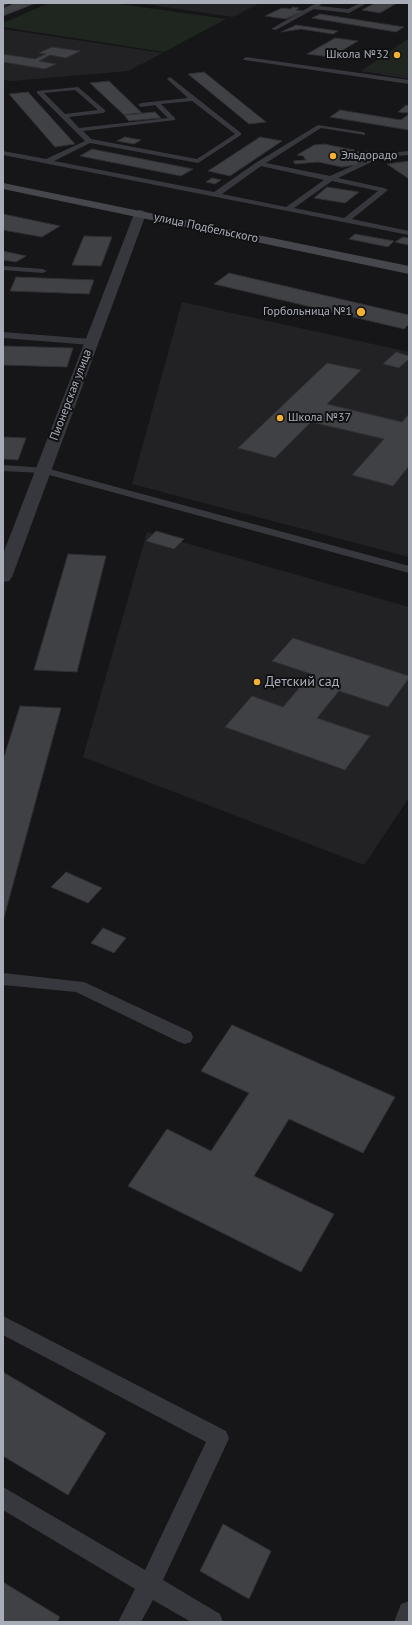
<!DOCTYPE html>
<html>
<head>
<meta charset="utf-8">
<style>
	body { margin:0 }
	#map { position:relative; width:412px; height:1625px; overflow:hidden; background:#161618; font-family:"PT Sans",sans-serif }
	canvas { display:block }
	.frame { position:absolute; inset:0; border:4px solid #a8adb8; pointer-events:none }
</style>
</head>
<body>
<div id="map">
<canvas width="412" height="1625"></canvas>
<div class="frame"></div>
</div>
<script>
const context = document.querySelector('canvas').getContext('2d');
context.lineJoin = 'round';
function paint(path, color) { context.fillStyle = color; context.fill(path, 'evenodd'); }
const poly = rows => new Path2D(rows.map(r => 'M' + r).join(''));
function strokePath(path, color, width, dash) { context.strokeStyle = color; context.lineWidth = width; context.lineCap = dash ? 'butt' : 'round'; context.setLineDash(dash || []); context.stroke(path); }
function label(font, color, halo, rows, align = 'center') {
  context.font = font + ' "PT Sans",sans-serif'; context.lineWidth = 4; context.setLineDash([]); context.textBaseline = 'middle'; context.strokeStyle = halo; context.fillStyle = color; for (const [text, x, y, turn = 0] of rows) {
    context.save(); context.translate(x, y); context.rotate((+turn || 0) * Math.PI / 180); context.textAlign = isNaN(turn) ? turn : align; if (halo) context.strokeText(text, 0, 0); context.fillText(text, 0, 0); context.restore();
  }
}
const built = poly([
	[138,3,260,3,233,17],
	[3,29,163,53,128,71,12,81,3,80],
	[409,38,409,79,361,71],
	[182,302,409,352,409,557,132,484],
	[147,532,409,607,409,798,364,865,83,757]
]);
const green = poly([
	[49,3,113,3,226,19,164,52,3,27,3,23],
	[409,39,409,76,365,69]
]);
const building = poly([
	[15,3,36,3,3,16,3,8,15,3],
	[375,3,397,3,380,13,362,10,375,3],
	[293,7,299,8,296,10,303,11,286,19,265,16,282,8,290,9,293,7],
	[320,14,404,27,396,32,312,18,320,14],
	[296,25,338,31,333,34,301,29,281,32,296,25],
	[335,38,358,41,331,57,307,54,335,38],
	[52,47,80,51,66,58,50,55,39,61,56,64,45,69,3,62,3,54,35,59,46,54,39,53,52,47],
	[204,72,266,122,249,124,188,74,204,72],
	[109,81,142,113,124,115,90,83,109,81],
	[28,92,75,144,55,147,9,94,28,92],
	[406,105,409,106,409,113,398,112,406,105],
	[340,110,401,120,409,114,409,130,330,117,340,110],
	[155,112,161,118,129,121,124,115,155,112],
	[125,137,141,140,134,144,117,141,125,137],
	[260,137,282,141,230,176,208,171,260,137],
	[324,144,354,150,356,152,368,151,371,154,365,154,368,158,356,165,342,167,318,162,295,164,293,161,306,160,303,156,297,155,314,145,324,144],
	[92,149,193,169,181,176,80,156,92,149],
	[409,161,409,179,387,164,409,161],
	[212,178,221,180,215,184,206,182,212,178],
	[327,187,359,192,345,203,314,198,327,187],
	[3,214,60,226,42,237,3,230,3,214],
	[355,234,394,241,388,247,349,239,355,234],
	[84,236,112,237,101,266,72,265,84,236],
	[403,237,409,238,408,245,395,242,403,237],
	[3,251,26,256,16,262,3,260,3,251],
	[229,273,409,315,409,324,404,329,214,284,229,273],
	[16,277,94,280,89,294,10,291,16,277],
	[3,346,73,348,67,367,3,365,3,346],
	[396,352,409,356,409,359,399,368,383,364,396,352],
	[327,363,361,370,327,404,402,422,409,414,409,466,393,486,352,475,384,439,311,422,275,458,238,448,327,363],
	[3,437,26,438,18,460,3,459,3,437],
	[156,531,184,539,174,549,146,541,156,531],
	[68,554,106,556,77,672,34,670,68,554],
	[293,638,409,676,409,678,388,707,339,691,317,718,370,736,345,770,225,727,252,696,283,707,311,674,272,661,293,638],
	[20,706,61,708,3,921,3,760,20,706],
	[66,872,102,888,88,903,51,887,66,872],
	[103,928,126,938,114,953,91,943,103,928],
	[232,1025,395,1097,363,1153,289,1119,254,1176,334,1214,301,1272,128,1186,167,1129,211,1151,249,1093,201,1071,232,1025],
	[3,1372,106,1433,68,1495,3,1456,3,1372],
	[223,1524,271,1551,249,1599,200,1571,223,1524],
	[3,1582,60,1617,57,1622,3,1622,3,1582]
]);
const lane = poly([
	[3,3,10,3,3,7,3,3],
	[316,3,323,3,319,6,348,9,360,3,367,3,349,13,314,9,276,30,271,29,316,3],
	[246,57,409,80,409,84,244,60,243,59,246,57],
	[170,77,241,133,241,135,198,163,90,143,54,161,214,192,257,162,318,125,363,132,365,133,365,135,321,128,266,163,330,176,379,154,409,151,409,155,382,157,338,178,384,188,388,190,352,219,409,231,409,235,3,155,3,151,46,159,85,141,37,93,37,91,78,87,106,111,103,113,69,117,79,128,168,118,155,105,141,107,138,105,141,103,188,98,168,80,167,79,170,77],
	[75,90,98,110,65,114,44,93,75,90],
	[192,101,235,134,197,159,91,139,83,131,175,120,175,118,161,104,192,101],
	[261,166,324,180,286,207,222,194,261,166],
	[332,181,378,191,344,218,294,208,332,181],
	[3,266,43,269,47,271,43,273,3,270,3,266],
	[3,332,91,339,95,342,91,345,3,338,3,332],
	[3,465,46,468,409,566,409,573,42,473,3,471,3,465],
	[3,973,84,982,191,1032,193,1037,191,1042,185,1044,179,1042,76,992,3,985,3,973],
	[3,1316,226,1431,229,1438,226,1445,163,1580,220,1614,223,1622,191,1622,153,1600,141,1622,118,1622,135,1589,3,1510,3,1487,145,1570,206,1442,3,1335,3,1316],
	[409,1601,409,1622,394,1622,401,1604,409,1601]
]);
const street = poly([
	[140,210,144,211,146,214,12,577,9,581,3,582,3,554,134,214,136,211,140,210]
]);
const secondary = poly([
	[3,183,409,266,409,274,3,189,3,183]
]);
const markers = [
	[397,55,4,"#f2b134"],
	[333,156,4,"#f2b134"],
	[361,312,5,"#f2b134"],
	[280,418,4,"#f2b134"],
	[257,682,4,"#f2b134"]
];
const farPoinames = [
	["Школа №32",389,55],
	["Эльдорадо",341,156,"left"],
	["Горбольница №1",352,312],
	["Школа №37",288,418,"left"]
];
const farStreetnames = [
	["улица Подбельского",206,228,12],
	["Пионерская улица",71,395,-69]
];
const poiNames = [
	["Детский сад",265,682]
];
paint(built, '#222225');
paint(green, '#1e261f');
paint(building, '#404145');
strokePath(building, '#303034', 1);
paint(lane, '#37383d');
paint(street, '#37383d');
paint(secondary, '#45474d');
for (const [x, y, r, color] of markers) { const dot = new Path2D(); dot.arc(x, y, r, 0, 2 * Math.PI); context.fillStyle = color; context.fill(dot); strokePath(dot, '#111113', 1.5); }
label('12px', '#a8adb8', '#111113', farPoinames, 'right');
label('12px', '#a8adb8', '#111113', farStreetnames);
label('14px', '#a8adb8', '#111113', poiNames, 'left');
</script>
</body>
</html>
